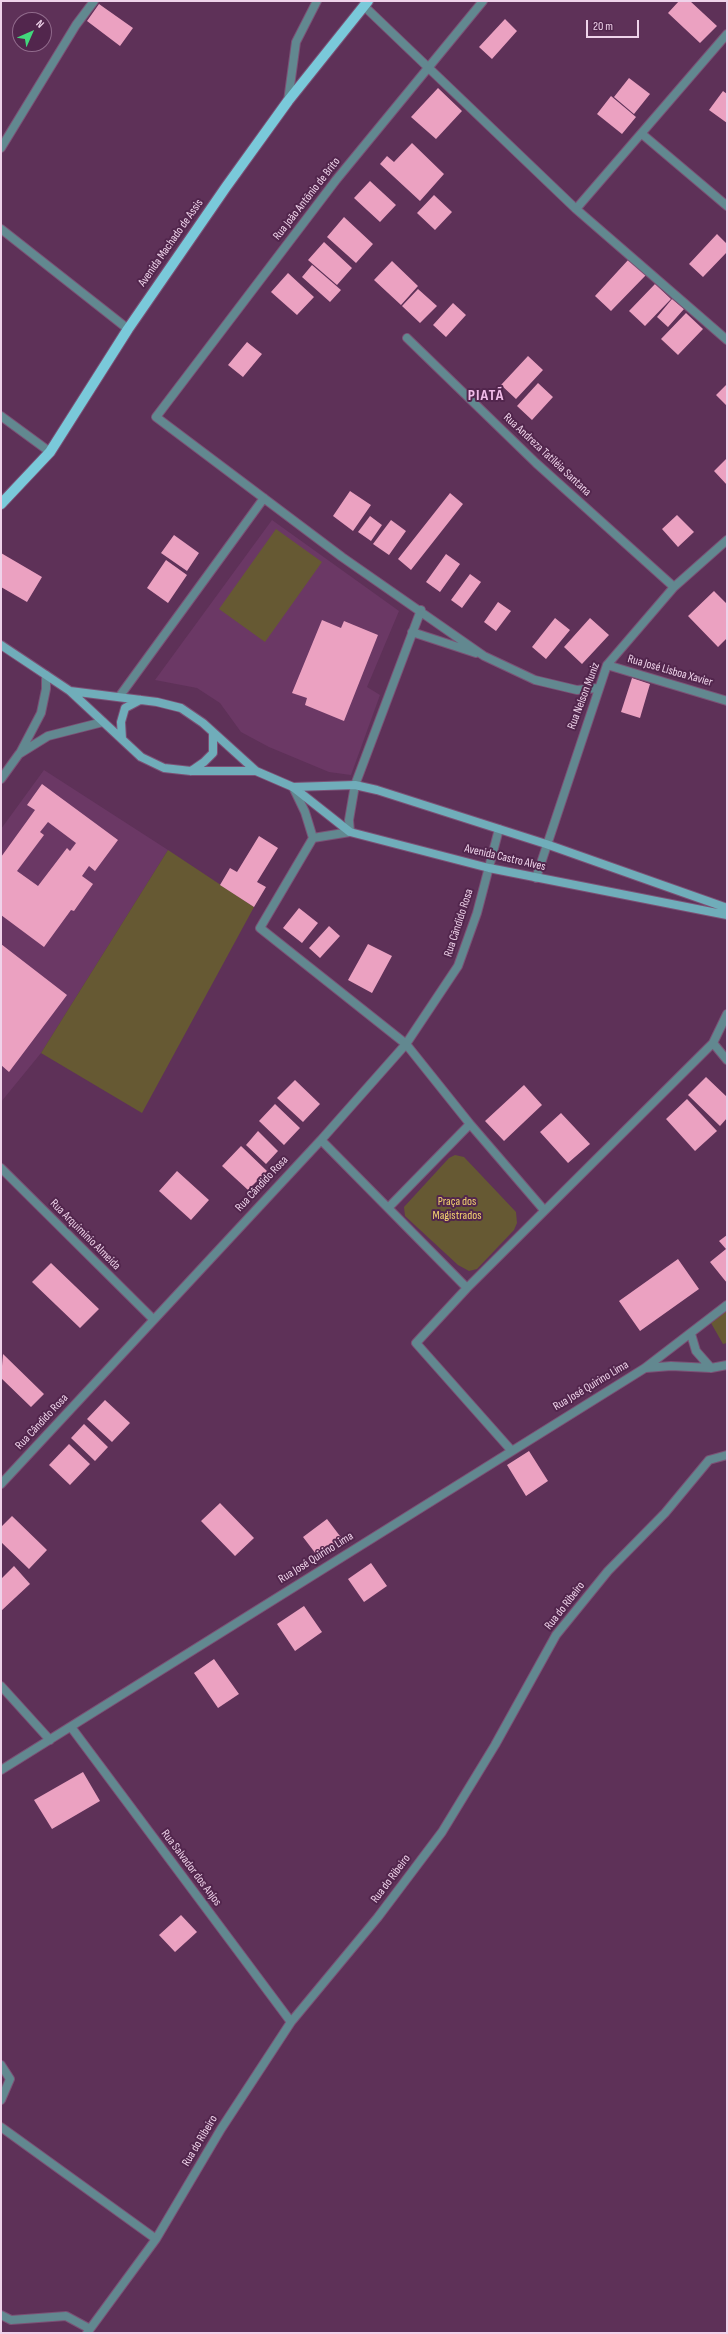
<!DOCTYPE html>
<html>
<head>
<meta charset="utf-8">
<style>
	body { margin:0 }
	#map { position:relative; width:728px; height:2334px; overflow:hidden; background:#5e3158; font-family:"Sofia Sans Condensed",sans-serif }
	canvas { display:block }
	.frame { position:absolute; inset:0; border:2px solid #efd3ea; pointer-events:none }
	.north { position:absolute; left:12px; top:12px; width:40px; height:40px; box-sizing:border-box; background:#52264d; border:1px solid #916b8c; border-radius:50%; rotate:45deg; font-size:11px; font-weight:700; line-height:16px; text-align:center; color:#efd3ea }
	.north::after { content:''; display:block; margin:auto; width:14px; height:18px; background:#42d77c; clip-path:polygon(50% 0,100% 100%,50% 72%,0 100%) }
	.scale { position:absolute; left:586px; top:20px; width:53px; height:18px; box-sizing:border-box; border:2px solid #efd3ea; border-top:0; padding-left:5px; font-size:12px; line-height:14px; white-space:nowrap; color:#efd3ea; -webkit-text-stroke:3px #52264d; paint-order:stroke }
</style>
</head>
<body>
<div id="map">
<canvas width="728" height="2334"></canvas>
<div class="frame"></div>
<div class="north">N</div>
<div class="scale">20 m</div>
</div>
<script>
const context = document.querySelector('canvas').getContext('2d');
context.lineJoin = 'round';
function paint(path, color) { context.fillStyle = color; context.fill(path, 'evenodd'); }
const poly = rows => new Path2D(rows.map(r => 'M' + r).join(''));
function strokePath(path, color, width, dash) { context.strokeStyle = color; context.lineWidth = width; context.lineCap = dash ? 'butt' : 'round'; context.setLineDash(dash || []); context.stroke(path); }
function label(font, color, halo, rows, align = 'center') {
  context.font = font + ' "Sofia Sans Condensed",sans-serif'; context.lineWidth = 4; context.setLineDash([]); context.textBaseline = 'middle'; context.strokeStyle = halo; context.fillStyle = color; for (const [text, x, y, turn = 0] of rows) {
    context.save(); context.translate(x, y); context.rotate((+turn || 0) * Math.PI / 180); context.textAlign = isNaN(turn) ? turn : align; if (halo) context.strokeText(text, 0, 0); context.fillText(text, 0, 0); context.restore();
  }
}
const built = poly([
	[272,520,399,611,367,687,380,695,351,775,329,772,269,747,241,732,220,703,197,688,155,680],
	[44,770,168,850,41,1053,1,1102,1,829]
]);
const green = poly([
	[276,529,322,562,265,642,219,609],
	[168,850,254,907,142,1113,41,1053],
	[455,1155,464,1157,516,1212,517,1223,514,1230,477,1269,469,1271,458,1265,405,1216,404,1207,449,1158],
	[727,1311,727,1343,723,1344,711,1323]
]);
const building = poly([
	[679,1,690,1,717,26,700,43,668,13],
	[99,4,133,28,120,46,87,21],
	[505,19,517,31,492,59,479,47],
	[629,78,650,94,634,114,614,97],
	[438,88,462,111,436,139,411,117],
	[723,91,727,94,727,123,709,110],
	[611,96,636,117,622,134,597,114],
	[412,143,444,174,420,201,380,164,387,156,394,162],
	[370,181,396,205,380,222,354,198],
	[434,195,452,212,435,230,417,213],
	[344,217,373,244,356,263,327,237],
	[717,234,727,244,727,252,703,277,689,264],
	[324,242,352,268,337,285,308,260],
	[629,259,646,275,611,311,595,296],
	[392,261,418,286,401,305,374,280],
	[312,265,341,290,330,302,302,277],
	[288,273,314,297,297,315,271,292],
	[655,284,671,299,645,326,629,311],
	[418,289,437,306,420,323,402,306],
	[672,299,684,309,668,327,657,317],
	[453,303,466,315,446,337,433,325],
	[686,313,703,329,678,355,661,339],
	[247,342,262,354,243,377,228,365],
	[528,356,543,370,516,399,501,385],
	[538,383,553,397,532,420,517,406],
	[727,384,727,406,716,395],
	[727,458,727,485,714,471],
	[350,491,371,505,353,531,333,516],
	[450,493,463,504,411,570,398,559],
	[677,515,694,532,678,547,662,529],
	[370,516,382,525,371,541,358,532],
	[391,520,406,531,389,555,373,544],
	[174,535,199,553,187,571,161,553],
	[1,553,42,577,27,602,1,587],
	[446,554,460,564,440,592,426,582],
	[166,560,187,575,168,603,147,588],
	[470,574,481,582,462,608,451,600],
	[714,591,727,604,727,638,718,647,688,616],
	[498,602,511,611,496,631,484,622],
	[555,618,570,630,546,659,532,647],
	[590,618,609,635,582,664,564,647],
	[322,620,341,628,344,621,378,635,344,721,305,705,307,698,292,693],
	[632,678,650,684,640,718,621,712],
	[42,784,118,840,95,871,89,866,82,876,93,884,74,911,71,910,44,947,1,915,1,857,35,810,27,805],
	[48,822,76,843,70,851,67,848,38,886,17,871,44,835,40,832],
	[259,836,278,848,257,882,266,887,254,907,220,885,230,868,237,872],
	[299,908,318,923,302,943,283,928],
	[329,926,340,936,320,958,309,948],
	[1,944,67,995,9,1072,1,1065],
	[368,944,392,956,372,993,348,980],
	[706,1077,727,1097,727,1118,720,1126,688,1095],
	[295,1080,320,1104,303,1122,277,1098],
	[524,1085,542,1105,504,1141,485,1121],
	[687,1099,717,1131,695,1151,666,1119],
	[275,1104,300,1128,284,1145,259,1121],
	[561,1113,590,1144,568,1163,540,1132],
	[258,1131,278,1151,266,1164,246,1145],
	[241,1146,267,1171,248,1190,222,1166],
	[177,1171,209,1200,191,1220,159,1191],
	[727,1235,727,1283,710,1262,726,1249,719,1241],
	[678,1259,699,1289,640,1331,619,1301],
	[51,1263,99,1309,80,1328,32,1282],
	[3,1354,44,1394,31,1407,1,1378],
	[105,1400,130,1423,112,1442,87,1419],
	[84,1424,108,1447,95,1461,71,1438],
	[69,1444,90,1464,70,1485,49,1465],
	[529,1451,548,1481,526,1496,507,1465],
	[220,1503,254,1538,235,1556,201,1521],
	[12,1516,47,1550,29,1569,1,1542,1,1527],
	[327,1519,343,1540,319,1558,303,1537],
	[371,1563,387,1586,364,1602,348,1579],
	[14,1566,30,1584,1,1611,1,1579],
	[304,1606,322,1632,295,1651,277,1624],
	[214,1659,239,1694,218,1708,194,1673],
	[83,1772,100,1801,52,1829,34,1800],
	[181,1915,197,1932,175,1952,159,1935]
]);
const street = poly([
	[483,1,336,180,156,417,342,557,484,656,535,680,577,690,598,688],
	[364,6,576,209,727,340],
	[288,101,296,42,317,1],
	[642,134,727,206],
	[1,148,76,25,94,1],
	[576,209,727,34],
	[1,229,128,329],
	[407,338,536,463,674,587],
	[1,416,50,452],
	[421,610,355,785,349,820,350,832,313,838,260,928,406,1044,470,1124,544,1210],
	[412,632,476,653],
	[607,665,727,701],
	[119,697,264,498],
	[20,753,41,713,46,689,46,675],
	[1,779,19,754,48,736,103,722],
	[293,787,305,812,313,838],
	[536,878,607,665,674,587,727,540],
	[713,1043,727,1060],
	[321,1140,467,1288],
	[1,1168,153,1319],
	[389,1207,470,1124],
	[691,1334,696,1351,711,1368],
	[646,1368,671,1366,711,1368,727,1365],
	[511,1450,416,1343,467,1288,713,1043,727,1014],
	[1,1484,321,1140,406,1044,458,966,477,913,499,829],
	[1,1686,50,1740],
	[71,1727,291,2022],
	[1,1770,645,1368,727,1305],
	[1,2065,10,2079,1,2100],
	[1,2127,156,2239],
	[1,2315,11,2320,66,2316,90,2329],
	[87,2333,156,2239,221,2129,291,2022,378,1917,442,1832,495,1745,556,1635,608,1571,665,1513,709,1460,727,1455]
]);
const secondary = poly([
	[1,645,70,691,141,757,164,768,191,771,256,771],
	[70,691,157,702,181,708,203,723,256,771,293,787,350,832,489,868,727,915],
	[122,739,121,722,125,708,140,700],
	[191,771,204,762,213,753,213,733],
	[293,787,355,785,377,790,546,844,727,908]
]);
const primary = poly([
	[1,504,50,452,128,329,226,187,288,101,368,1]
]);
const streetNames = [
	["Rua João Antônio de Brito",307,199,-52],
	["Avenida Machado de Assis",171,243,-55],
	["Rua Andreza Tatiléia Santana",547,455,43],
	["Rua José Lisboa Xavier",670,671,16],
	["Rua Nelson Muniz",584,696,-69],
	["Avenida Castro Alves",505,858,13],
	["Rua Cândido Rosa",459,923,-72],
	["Rua Cândido Rosa",262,1184,-47],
	["Rua Arquimínio Almeida",85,1235,45],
	["Rua José Quirino Lima",591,1386,-31],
	["Rua Cândido Rosa",42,1422,-47],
	["Rua José Quirino Lima",316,1558,-32],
	["Rua do Ribeiro",565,1606,-52],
	["Rua Salvador dos Anjos",191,1868,53],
	["Rua do Ribeiro",391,1879,-53],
	["Rua do Ribeiro",200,2141,-59]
];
const parkNames = [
	["Praça dos",457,1202],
	["Magistrados",457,1216]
];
const districtNames = [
	["PIATÃ",486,396]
];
paint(built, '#6b3865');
paint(green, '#665933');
paint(building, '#eba1c1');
strokePath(street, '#7b5175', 10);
strokePath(secondary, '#7b5175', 10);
strokePath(primary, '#7b5175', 12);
strokePath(street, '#628890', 8);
strokePath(secondary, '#70adba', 8);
strokePath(primary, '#7ac9da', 10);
label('12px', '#efd3ea', '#52264d', streetNames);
label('12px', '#f4d46f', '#52264d', parkNames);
context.letterSpacing = '1px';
label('bold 16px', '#f1bbe8', '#52264d', districtNames);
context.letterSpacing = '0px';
</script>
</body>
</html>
